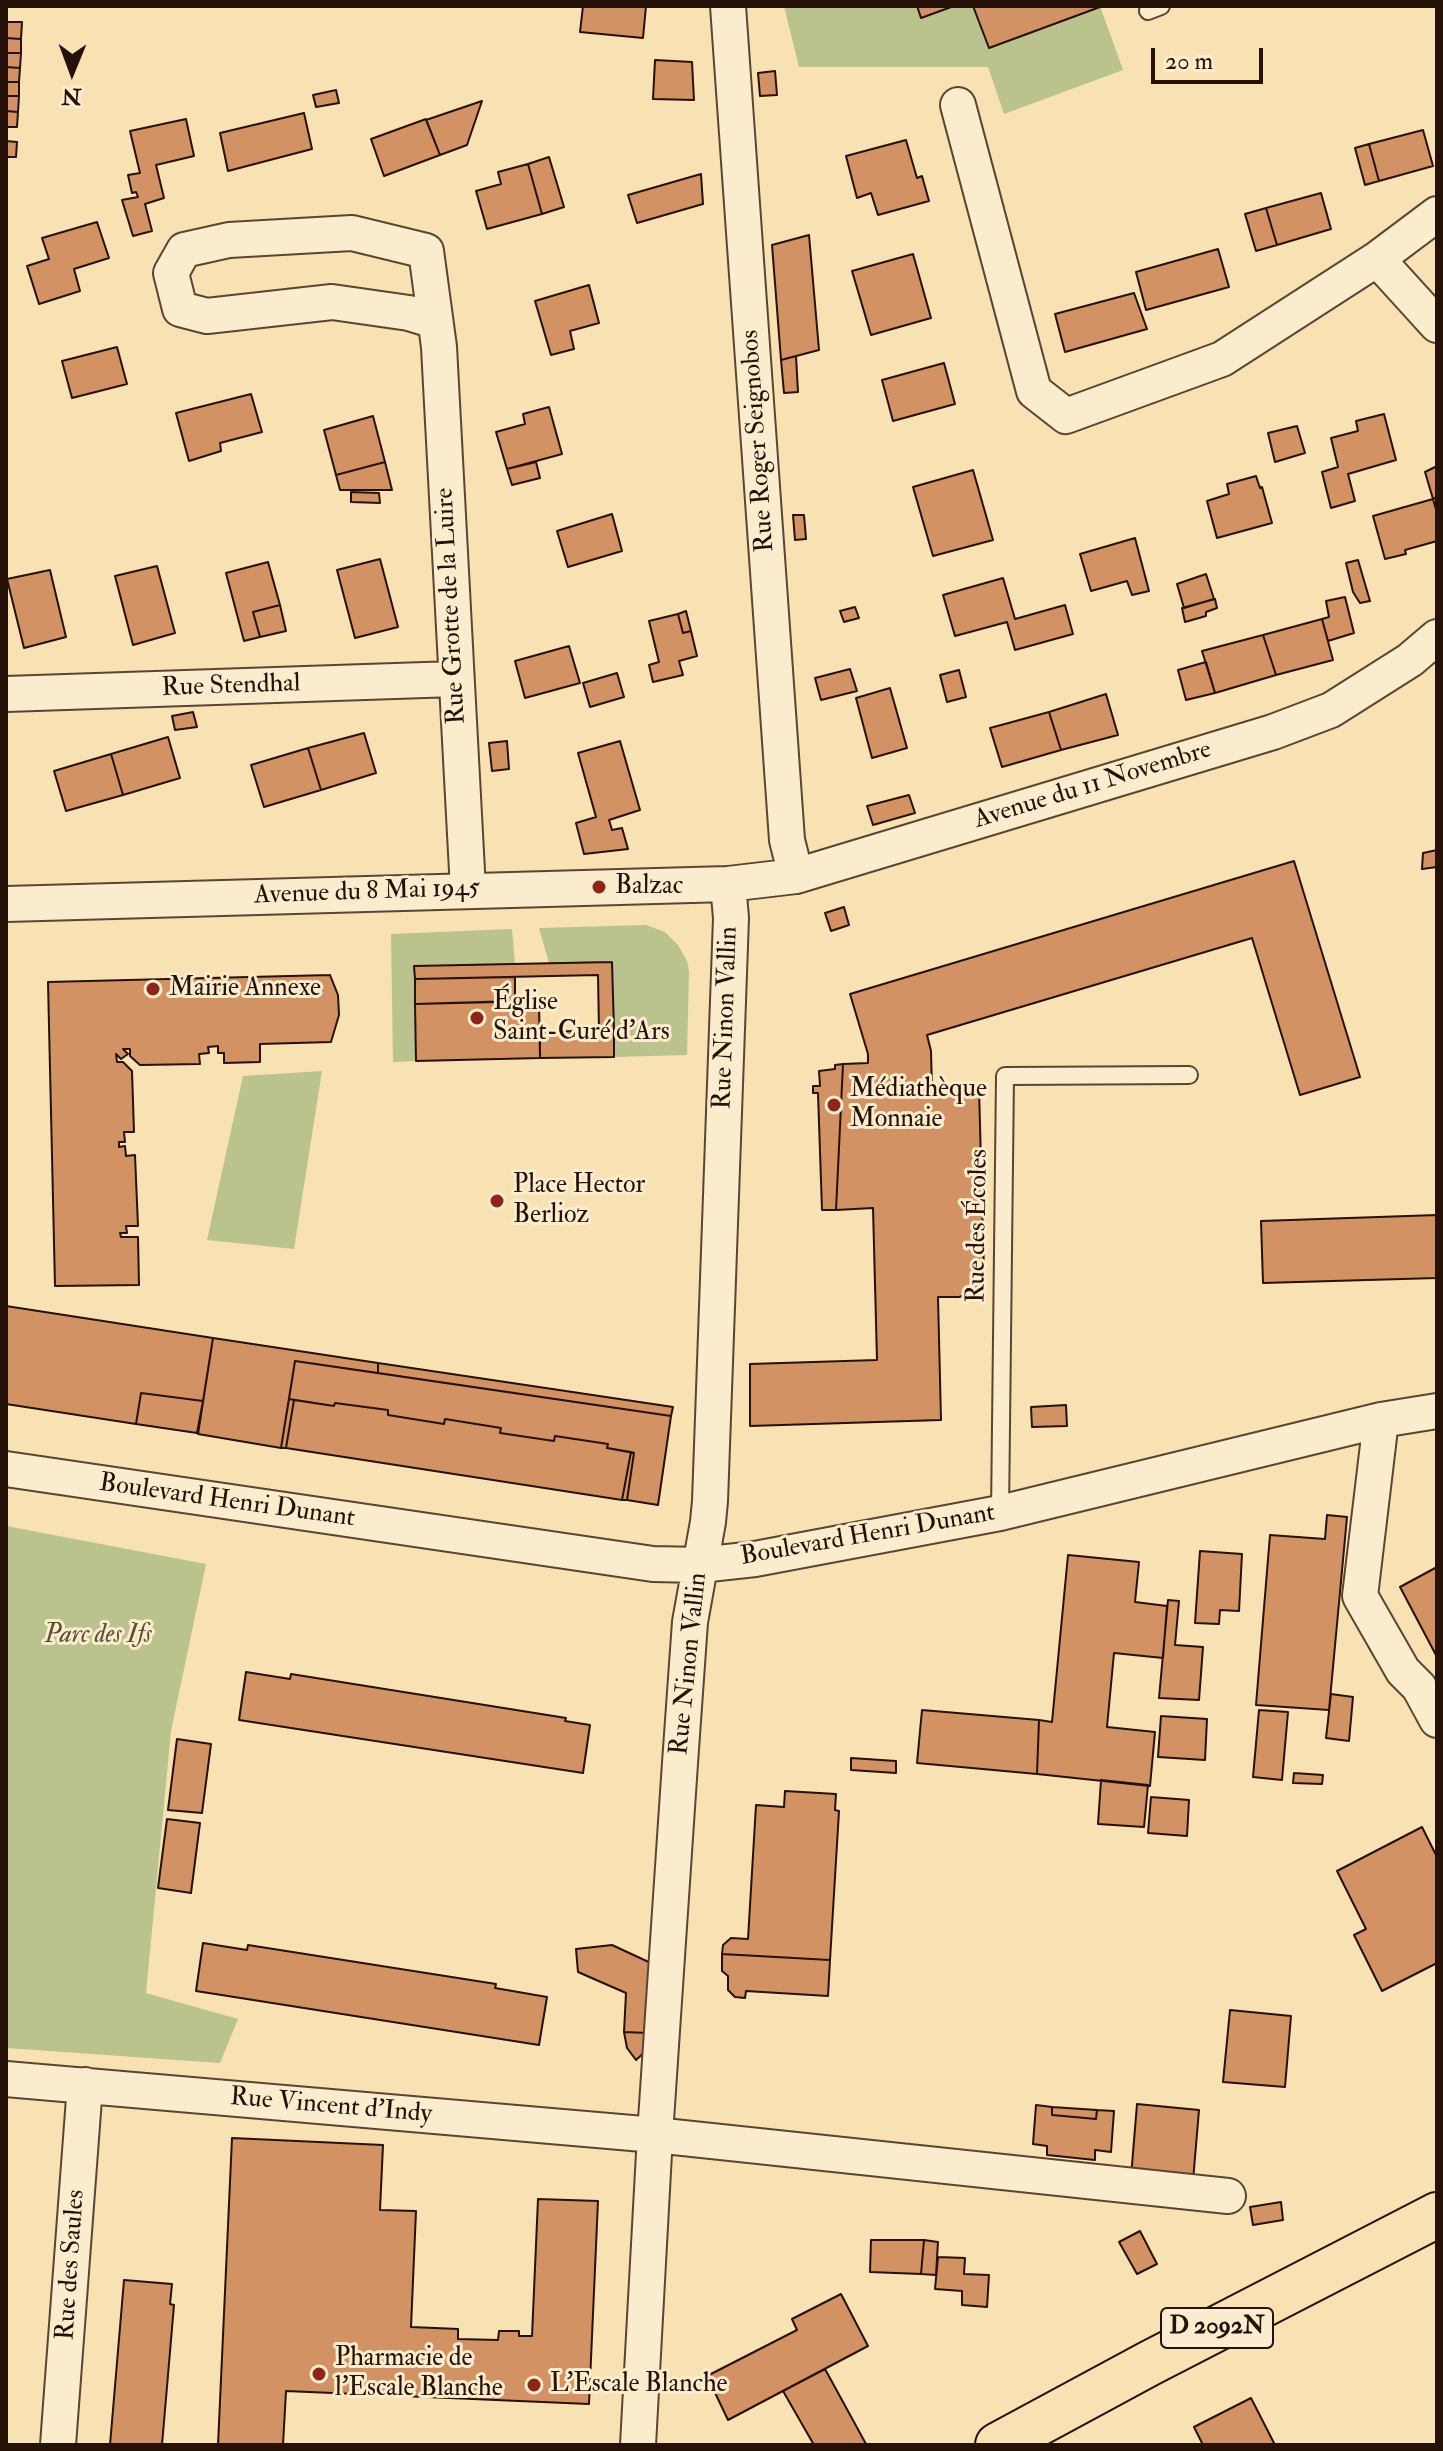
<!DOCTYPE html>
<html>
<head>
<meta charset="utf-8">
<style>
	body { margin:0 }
	#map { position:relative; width:1443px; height:2451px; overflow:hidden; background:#f8e1b2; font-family:"IM FELL Double Pica",serif }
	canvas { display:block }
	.frame { position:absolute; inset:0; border:8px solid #251107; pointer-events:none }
	.north { position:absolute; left:32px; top:32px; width:80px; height:80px; -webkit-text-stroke:6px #faeccd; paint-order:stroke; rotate:181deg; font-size:22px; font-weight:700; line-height:32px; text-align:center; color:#251107 }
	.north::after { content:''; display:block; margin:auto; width:28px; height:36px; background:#251107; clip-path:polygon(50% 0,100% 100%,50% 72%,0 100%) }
	.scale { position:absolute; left:1151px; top:48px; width:112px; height:36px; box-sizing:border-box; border:4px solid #251107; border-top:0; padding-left:10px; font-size:24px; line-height:28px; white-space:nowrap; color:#251107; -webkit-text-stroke:6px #faeccd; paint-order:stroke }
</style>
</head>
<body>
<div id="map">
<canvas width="1443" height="2451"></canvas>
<div class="frame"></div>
<div class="north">N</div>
<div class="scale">20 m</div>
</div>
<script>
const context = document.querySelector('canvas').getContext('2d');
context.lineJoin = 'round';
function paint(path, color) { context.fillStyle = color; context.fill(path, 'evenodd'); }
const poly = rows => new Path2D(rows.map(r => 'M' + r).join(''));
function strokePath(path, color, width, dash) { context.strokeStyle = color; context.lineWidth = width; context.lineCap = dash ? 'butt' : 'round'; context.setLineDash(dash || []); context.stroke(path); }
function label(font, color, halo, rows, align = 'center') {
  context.font = font + ' "IM FELL Double Pica",serif'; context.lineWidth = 6; context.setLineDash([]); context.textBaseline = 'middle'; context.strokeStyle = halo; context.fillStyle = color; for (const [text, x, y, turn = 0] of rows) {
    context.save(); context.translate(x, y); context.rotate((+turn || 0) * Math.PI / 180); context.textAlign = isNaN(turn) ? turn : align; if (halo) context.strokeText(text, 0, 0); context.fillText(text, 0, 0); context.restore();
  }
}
const green = poly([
	[784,6,1100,6,1123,70,1004,114,988,67,799,67],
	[646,925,665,932,678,945,687,961,689,971,687,1055,614,1057,612,962,549,963,539,928],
	[512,929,515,964,414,966,416,1061,393,1062,391,934],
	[322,1071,294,1249,207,1240,243,1076],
	[6,1526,206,1564,171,1731,146,1993,238,2019,220,2063,6,2048]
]);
const building = poly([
	[583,6,646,6,643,38,580,32,583,6],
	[917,6,954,6,921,18,917,6],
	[973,6,1100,6,1100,7,989,48,973,6],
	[6,22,22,22,21,39,6,38,6,22],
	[6,38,21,39,21,53,6,53,6,38],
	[6,53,21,53,20,68,6,67,6,53],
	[655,60,692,62,694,100,653,99,655,60],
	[6,67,20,68,19,82,6,82,6,67],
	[775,71,777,95,760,96,758,73,775,71],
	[6,82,19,82,19,96,6,96,6,82],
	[336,90,339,103,316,107,313,95,336,90],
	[6,96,19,96,18,112,6,111,6,96],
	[482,101,467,145,440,155,426,120,482,101],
	[6,111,18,112,17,127,6,127,6,111],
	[304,113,312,149,228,171,220,133,304,113],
	[186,119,194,156,156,165,164,198,145,204,152,231,133,236,122,200,138,197,136,192,132,193,128,175,140,173,130,131,186,119],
	[426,119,440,155,384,176,371,139,426,119],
	[1423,130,1433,166,1379,181,1369,144,1423,130],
	[906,140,917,178,922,176,929,201,878,215,871,193,857,198,846,156,906,140],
	[6,141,17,142,16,157,6,157,6,141],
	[1369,144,1379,181,1365,185,1355,148,1369,144],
	[549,157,564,207,542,214,528,164,549,157],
	[528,164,542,214,487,229,476,191,501,184,498,172,528,164],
	[701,174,703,204,637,223,628,195,701,174],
	[1321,193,1331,229,1277,245,1266,208,1321,193],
	[1266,208,1277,245,1256,251,1245,214,1266,208],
	[97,222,109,258,74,269,80,291,39,304,27,266,49,259,42,238,97,222],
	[809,235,819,350,781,360,772,245,809,235],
	[1218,249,1229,287,1146,310,1136,272,1218,249],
	[913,254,931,318,871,335,852,271,913,254],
	[589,285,599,323,570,331,574,349,551,355,535,301,589,285],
	[1134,293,1147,329,1065,352,1055,314,1134,293],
	[117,347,127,384,72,398,62,361,117,347],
	[796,356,798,392,784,393,781,360,796,356],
	[944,363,955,404,893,421,882,380,944,363],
	[251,394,262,432,220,443,221,451,189,461,176,413,251,394],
	[549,407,562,454,507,469,496,432,525,424,523,414,549,407],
	[1384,414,1396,460,1348,474,1355,501,1331,508,1322,472,1338,467,1331,438,1358,431,1356,421,1384,414],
	[373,416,385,462,336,475,324,430,373,416],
	[1297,426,1305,453,1275,462,1268,433,1297,426],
	[385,462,392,490,340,490,336,475,385,462],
	[536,462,540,478,512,485,507,469,536,462],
	[1437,466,1437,497,1433,499,1425,472,1437,466],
	[973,470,993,540,933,556,913,487,973,470],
	[1256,476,1260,488,1262,487,1272,523,1217,538,1207,501,1229,494,1227,484,1256,476],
	[351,492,379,493,380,503,351,502,351,492],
	[1433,499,1437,513,1437,541,1405,550,1406,554,1385,559,1373,516,1433,499],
	[612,514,622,551,568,567,557,531,612,514],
	[793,515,804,515,806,539,795,540,793,515],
	[1135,538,1149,591,1132,595,1127,581,1091,591,1080,554,1135,538],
	[380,559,398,627,355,638,337,570,380,559],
	[1358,560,1370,601,1360,603,1353,592,1346,563,1358,560],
	[268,562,280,605,253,612,260,637,244,641,226,573,268,562],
	[157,566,175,633,133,645,115,576,157,566],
	[50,570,66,637,24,648,7,579,50,570],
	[1206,574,1214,599,1184,608,1177,584,1206,574],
	[1003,578,1015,619,1065,605,1073,634,1015,650,1007,622,955,636,943,595,1003,578],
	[1345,597,1354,633,1328,641,1322,619,1329,617,1326,601,1345,597],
	[1215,599,1217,608,1206,612,1206,616,1185,622,1182,608,1215,599],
	[280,605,286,631,260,637,253,612,280,605],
	[855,607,859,618,844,622,840,611,855,607],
	[686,611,691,631,683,633,678,614,686,611],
	[678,614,683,633,691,631,697,656,679,661,683,675,653,682,649,665,659,662,649,621,678,614],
	[1322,619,1333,660,1276,675,1263,635,1322,619],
	[1263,635,1276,675,1215,693,1202,651,1263,635],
	[569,646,580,683,525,698,515,661,569,646],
	[1206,662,1215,693,1186,700,1178,670,1206,662],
	[850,669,857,691,821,700,815,678,850,669],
	[959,670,966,697,947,702,940,675,959,670],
	[617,673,624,697,590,707,583,683,617,673],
	[890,688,907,748,872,758,856,698,890,688],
	[1106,694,1118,735,1061,750,1049,712,1106,694],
	[193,712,197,727,175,730,172,716,193,712],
	[1049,712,1061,750,1002,767,990,728,1049,712],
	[364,733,376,773,321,790,308,748,364,733],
	[168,737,180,778,123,795,111,754,168,737],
	[507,741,509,769,492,771,489,743,507,741],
	[620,741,640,810,609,820,612,830,622,828,628,849,584,854,576,823,596,817,578,753,620,741],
	[308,748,321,790,264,807,251,765,308,748],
	[111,754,123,795,66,811,54,771,111,754],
	[909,795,915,813,873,825,867,806,909,795],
	[1437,850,1437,867,1422,869,1423,853,1437,850],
	[1294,861,1360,1077,1300,1095,1252,938,927,1035,931,1051,932,1089,979,1088,984,1273,979,1285,969,1294,959,1297,938,1297,941,1420,750,1426,750,1364,877,1360,873,1208,836,1210,843,1064,868,1063,868,1054,850,994,1294,861],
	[844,907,849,925,831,931,825,913,844,907],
	[612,962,614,1030,599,1031,598,975,415,979,414,966,612,962],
	[330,975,338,995,339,1015,331,1042,260,1044,260,1062,224,1063,224,1053,218,1053,218,1046,208,1047,209,1053,199,1054,200,1064,140,1065,130,1056,130,1049,123,1049,128,1054,121,1059,116,1054,117,1062,123,1062,132,1071,134,1132,124,1132,125,1142,119,1142,119,1147,125,1146,126,1156,135,1155,138,1226,126,1226,127,1233,120,1233,121,1237,138,1237,139,1285,55,1286,48,982,330,975],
	[515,977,515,1001,415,1004,415,979,515,977],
	[539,1001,540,1058,416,1061,415,1004,539,1001],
	[614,1030,614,1057,540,1058,540,1032,614,1030],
	[843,1064,836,1210,822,1210,818,1093,813,1093,813,1086,820,1086,819,1071,835,1069,835,1065,843,1064],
	[1437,1215,1437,1278,1263,1283,1261,1221,1437,1215],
	[6,1306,213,1338,203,1401,141,1393,136,1424,6,1404,6,1306],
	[213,1338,378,1363,378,1373,295,1361,281,1448,198,1434,213,1338],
	[295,1361,671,1416,658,1505,627,1500,634,1453,607,1448,608,1444,555,1436,554,1441,500,1433,501,1428,445,1419,444,1424,388,1415,388,1410,335,1403,334,1406,289,1399,295,1361],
	[378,1363,673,1407,671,1416,378,1373,378,1363],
	[141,1393,203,1401,197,1433,136,1424,141,1393],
	[289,1399,294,1400,286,1448,281,1448,289,1399],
	[294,1400,334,1406,335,1403,388,1410,388,1415,444,1424,445,1419,501,1428,500,1433,554,1441,555,1436,608,1444,607,1448,631,1452,622,1500,286,1448,294,1400],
	[1066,1405,1067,1426,1032,1427,1031,1407,1066,1405],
	[631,1452,634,1453,627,1500,622,1500,631,1452],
	[1327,1515,1347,1517,1329,1710,1256,1705,1270,1535,1325,1539,1327,1515],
	[1200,1551,1242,1554,1239,1611,1220,1610,1219,1624,1195,1623,1200,1551],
	[1068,1555,1139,1562,1135,1602,1167,1606,1163,1658,1114,1653,1107,1727,1155,1732,1150,1786,1037,1774,1039,1720,1052,1722,1068,1555],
	[1437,1567,1437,1657,1400,1587,1437,1567],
	[1168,1600,1179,1601,1175,1645,1203,1647,1199,1700,1159,1698,1168,1600],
	[246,1672,290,1679,291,1674,566,1718,565,1721,590,1725,583,1773,239,1720,246,1672],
	[1331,1694,1353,1697,1349,1741,1326,1738,1331,1694],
	[922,1710,1039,1720,1037,1774,917,1763,922,1710],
	[1259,1710,1288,1712,1282,1780,1253,1777,1259,1710],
	[1161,1716,1207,1719,1205,1760,1158,1757,1161,1716],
	[177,1739,211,1744,202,1813,168,1810,177,1739],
	[851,1758,896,1761,896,1773,851,1770,851,1758],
	[1294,1773,1323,1775,1322,1784,1293,1783,1294,1773],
	[1101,1780,1148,1785,1144,1827,1098,1824,1101,1780],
	[785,1791,836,1794,835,1810,839,1811,830,1960,722,1954,723,1945,731,1938,748,1939,756,1805,784,1807,785,1791],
	[1151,1797,1189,1800,1187,1836,1148,1833,1151,1797],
	[167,1819,200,1823,191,1893,158,1888,167,1819],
	[1422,1827,1437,1857,1437,1963,1382,1991,1354,1935,1366,1929,1337,1871,1422,1827],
	[203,1943,247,1950,248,1945,496,1984,495,1988,547,1997,539,2045,196,1991,203,1943],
	[612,1945,653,1964,648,2033,624,2032,626,1993,578,1972,576,1949,612,1945],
	[722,1954,830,1960,828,1996,746,1991,745,1998,735,1997,728,1990,728,1976,722,1971,722,1954],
	[1230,2010,1291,2016,1285,2087,1223,2082,1230,2010],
	[624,2032,648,2033,647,2050,636,2060,627,2048,624,2032],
	[1137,2104,1199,2110,1193,2181,1131,2177,1137,2104],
	[1036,2105,1052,2107,1052,2115,1096,2119,1097,2110,1114,2111,1111,2152,1095,2150,1095,2160,1047,2155,1047,2146,1033,2144,1036,2105],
	[1052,2107,1097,2110,1096,2119,1052,2115,1052,2107],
	[232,2138,383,2145,380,2210,416,2211,411,2327,458,2329,458,2339,498,2340,499,2331,519,2331,519,2336,532,2336,538,2199,598,2201,589,2404,286,2391,283,2445,218,2445,232,2138],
	[1281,2202,1283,2220,1253,2225,1250,2207,1281,2202],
	[1140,2231,1157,2264,1137,2274,1119,2242,1140,2231],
	[871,2240,924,2240,921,2274,870,2272,871,2240],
	[924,2240,938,2242,936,2275,921,2274,924,2240],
	[938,2257,965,2258,964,2274,989,2275,987,2307,962,2305,962,2291,935,2289,938,2257],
	[124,2280,172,2284,170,2304,174,2305,162,2445,110,2445,124,2280],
	[841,2294,868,2346,728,2420,707,2376,797,2330,792,2319,841,2294],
	[825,2369,866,2444,814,2445,783,2391,825,2369],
	[1251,2398,1275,2445,1203,2445,1194,2427,1251,2398]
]);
const service = poly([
	[1148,11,1161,6],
	[1000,1513,1005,1076,1189,1075]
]);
const minor = poly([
	[728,6,787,840,796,876],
	[958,105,1034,391,1066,416,1222,359,1377,259,1437,325],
	[1377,259,1437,214],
	[435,321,409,313,332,302,207,316,180,309,171,273,184,250,229,240,352,233,426,251,439,347,468,890],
	[6,694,455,679],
	[6,904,728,884,796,876,1273,732,1331,710,1410,660,1437,637],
	[1381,1420,1360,1596,1403,1671,1419,1687,1437,1720],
	[6,1469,653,1564,700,1565,755,1559,1000,1513,1381,1420,1437,1411],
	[6,2079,655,2135,1228,2196],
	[58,2445,85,2085],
	[638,2445,655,2135,680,1763,690,1622,708,1522,710,1501,731,918,728,884]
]);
const primary = poly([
	[998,2445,1150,2363,1437,2215]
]);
const markers = [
	[599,887,8,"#8f2418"],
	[153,989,8,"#8f2418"],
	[477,1018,8,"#8f2418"],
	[834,1105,8,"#8f2418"],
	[497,1201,8,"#8f2418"],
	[319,2374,8,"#8f2418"],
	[534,2385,8,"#8f2418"]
];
const shields = [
	[1217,2328,112]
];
const shieldNames = [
	["D 2092N",1217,2328]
];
const streetNames = [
	["Rue Roger Seignobos",759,441,-94],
	["Rue Grotte de la Luire",452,606,-93],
	["Rue Stendhal",231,687,-2],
	["Avenue du 11 Novembre",1093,786,-17],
	["Avenue du 8 Mai 1945",367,893,-2],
	["Rue Ninon Vallin",727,1018,-88],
	["Rue des Écoles",979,1226,-89],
	["Boulevard Henri Dunant",227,1502,8],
	["Boulevard Henri Dunant",868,1536,-10],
	["Rue Ninon Vallin",690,1664,-84],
	["Rue Vincent d'Indy",331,2107,5],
	["Rue des Saules",72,2265,-86]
];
const poiNames = [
	["Balzac",615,887],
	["Mairie Annexe",169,989],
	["Église",493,1003],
	["Saint-Curé d'Ars",493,1033],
	["Médiathèque",850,1090],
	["Monnaie",850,1120],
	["Place Hector",513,1186],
	["Berlioz",513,1216],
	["Pharmacie de",335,2359],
	["l'Escale Blanche",335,2389],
	["L'Escale Blanche",550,2385]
];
const parkNames = [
	["Parc des Ifs",98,1636]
];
paint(green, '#bac38e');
paint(building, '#d29263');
strokePath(building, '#251107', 2);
strokePath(service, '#5a4532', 20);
strokePath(minor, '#5a4532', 38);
strokePath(primary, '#251107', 48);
strokePath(service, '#faeccd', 16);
strokePath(minor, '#faeccd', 34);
strokePath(primary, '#f8e1b2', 44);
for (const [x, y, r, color] of markers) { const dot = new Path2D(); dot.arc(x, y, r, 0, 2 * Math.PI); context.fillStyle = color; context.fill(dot); strokePath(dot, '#faeccd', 3); }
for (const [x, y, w] of shields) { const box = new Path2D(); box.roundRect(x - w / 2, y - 20, w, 40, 6); context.fillStyle = '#faeccd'; context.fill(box); strokePath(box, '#251107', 2); }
label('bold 24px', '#251107', null, shieldNames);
label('26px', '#251107', '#faeccd', streetNames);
label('26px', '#251107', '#faeccd', poiNames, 'left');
label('italic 26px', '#594f36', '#faeccd', parkNames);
</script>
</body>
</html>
